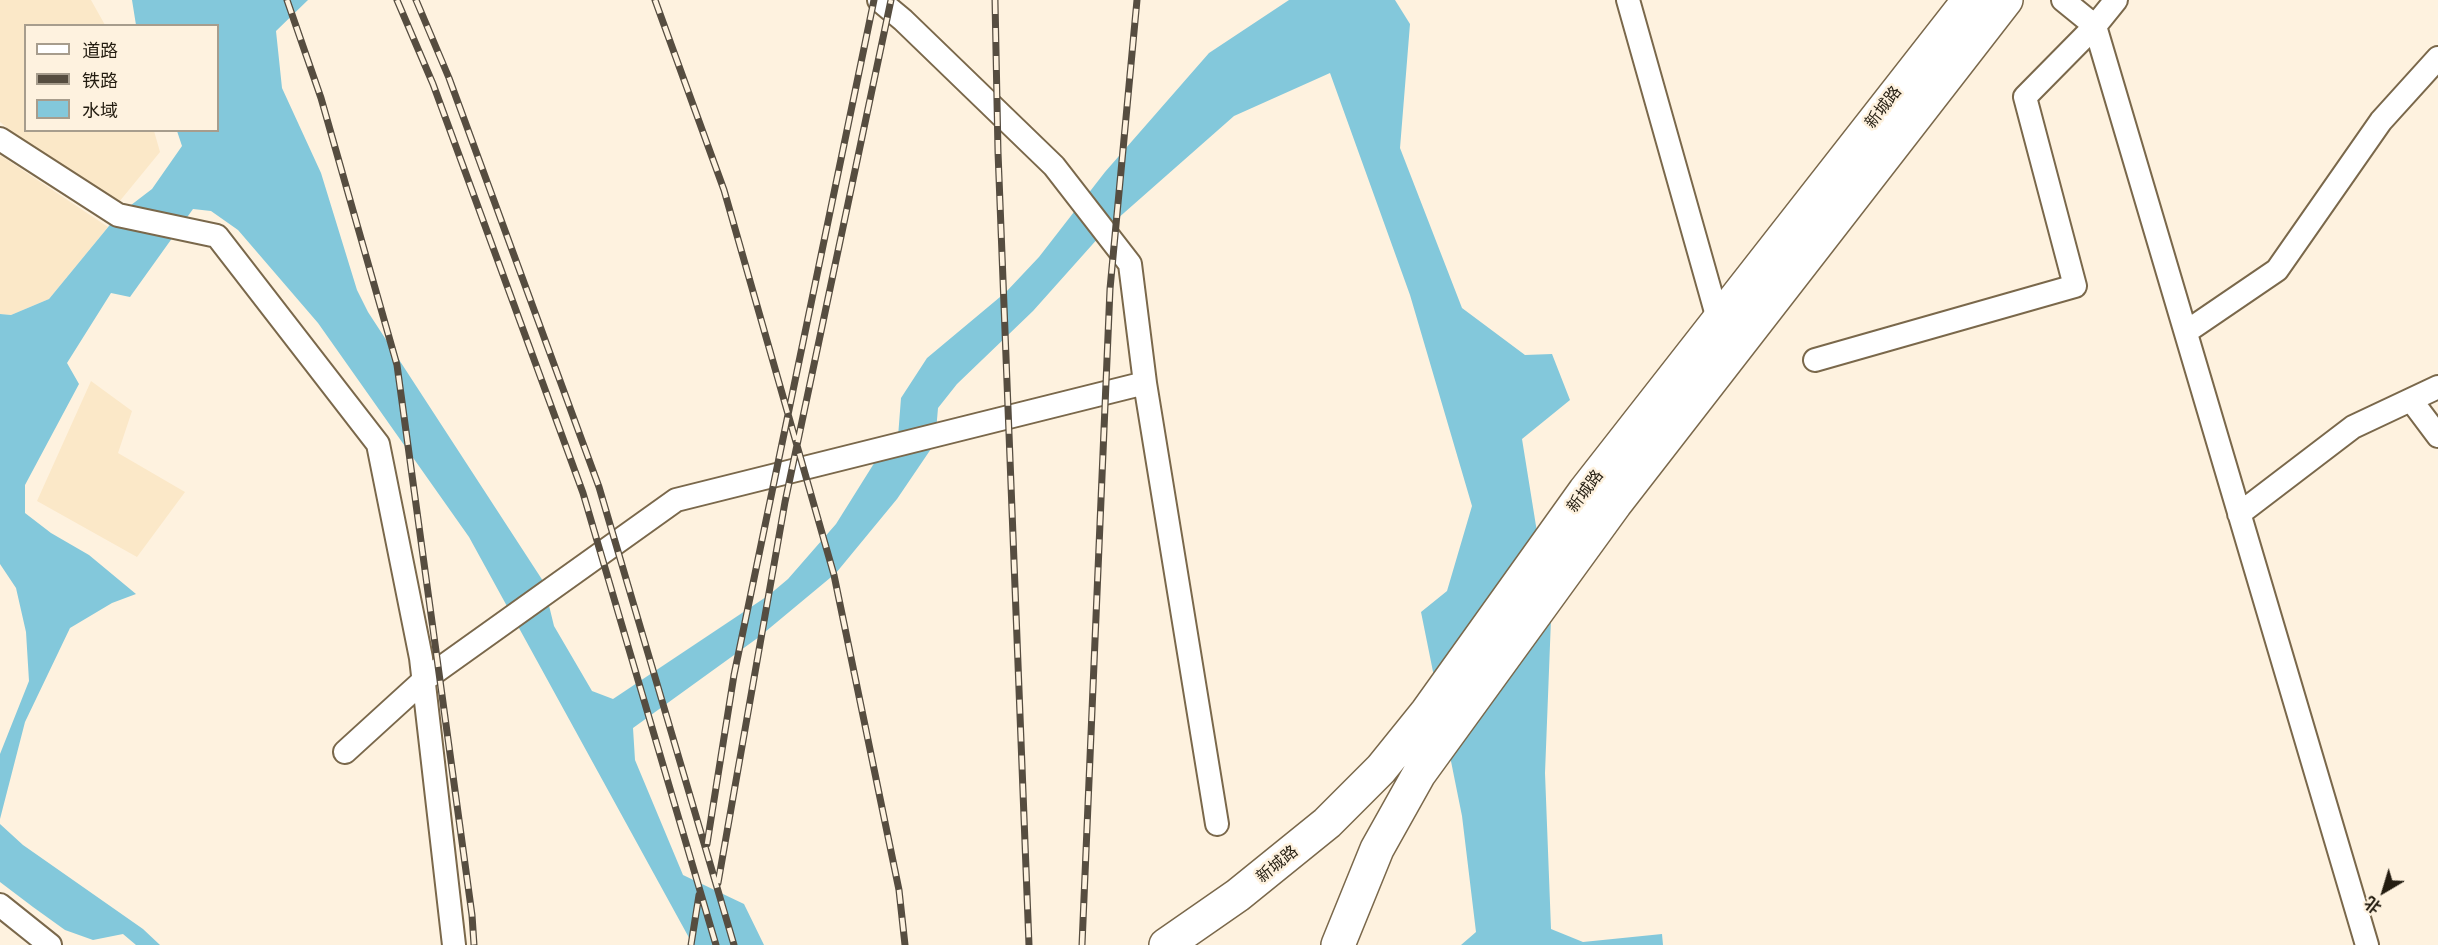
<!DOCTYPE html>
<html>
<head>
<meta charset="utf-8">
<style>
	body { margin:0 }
	#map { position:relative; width:2438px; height:945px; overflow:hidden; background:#fef2df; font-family:Ubuntu,"Noto Sans SC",sans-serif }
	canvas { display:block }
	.legend { position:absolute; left:24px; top:24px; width:195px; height:108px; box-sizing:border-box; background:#fef2df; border:2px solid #a79d8d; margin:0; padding:8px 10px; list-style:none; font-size:18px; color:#241d11 }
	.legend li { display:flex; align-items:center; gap:12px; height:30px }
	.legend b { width:30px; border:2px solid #a79d8d }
	.north { position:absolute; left:2354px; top:861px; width:60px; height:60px; -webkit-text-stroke:4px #fef2df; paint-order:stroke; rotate:218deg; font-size:16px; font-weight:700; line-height:24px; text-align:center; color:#241d11 }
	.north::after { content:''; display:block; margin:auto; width:21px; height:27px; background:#241d11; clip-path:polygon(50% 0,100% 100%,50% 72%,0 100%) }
</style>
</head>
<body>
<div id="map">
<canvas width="2438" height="945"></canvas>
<ul class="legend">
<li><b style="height:8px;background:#fff"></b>道路</li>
<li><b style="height:8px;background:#564d40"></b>铁路</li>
<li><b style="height:16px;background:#83c8db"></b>水域</li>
</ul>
<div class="north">北</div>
</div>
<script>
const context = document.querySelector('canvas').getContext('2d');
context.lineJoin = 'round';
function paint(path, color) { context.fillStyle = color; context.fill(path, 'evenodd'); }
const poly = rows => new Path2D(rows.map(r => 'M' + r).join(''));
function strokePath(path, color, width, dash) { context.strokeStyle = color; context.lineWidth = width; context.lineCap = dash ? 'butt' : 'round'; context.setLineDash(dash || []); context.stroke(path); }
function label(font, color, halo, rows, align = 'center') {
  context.font = font + ' Ubuntu,"Noto Sans SC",sans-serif'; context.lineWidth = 5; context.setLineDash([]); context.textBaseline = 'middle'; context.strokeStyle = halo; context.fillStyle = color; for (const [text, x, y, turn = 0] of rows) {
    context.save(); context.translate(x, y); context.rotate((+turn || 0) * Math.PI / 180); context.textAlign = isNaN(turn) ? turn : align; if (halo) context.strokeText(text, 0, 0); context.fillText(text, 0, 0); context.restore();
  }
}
const built = poly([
	[0,0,91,0,105,25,26,26,26,130,154,131,160,152,119,202,33,149,0,122],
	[0,155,108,227,49,299,11,315,0,314],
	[91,381,132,411,118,453,185,492,137,557,37,501]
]);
const water = poly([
	[132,0,308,0,276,31,282,88,321,173,357,290,368,312,543,581,554,626,592,691,613,699,769,595,788,579,836,524,878,457,898,437,901,398,927,358,1006,292,1039,257,1105,172,1209,53,1289,0,1395,0,1410,24,1400,148,1462,308,1525,355,1552,354,1570,400,1522,439,1551,619,1545,773,1551,929,1583,942,1662,934,1663,945,1461,945,1476,932,1462,816,1421,612,1447,591,1472,506,1410,295,1330,73,1234,116,1108,227,1033,311,957,384,938,408,935,443,897,499,836,573,759,637,633,728,635,760,683,875,744,904,764,945,693,945,469,537,318,323,238,230,211,211,193,209,130,297,111,293,67,363,79,384,25,485,25,513,51,533,89,555,136,594,112,603,70,628,25,722,0,819,0,754,29,681,26,632,16,588,0,564,0,314,11,315,49,299,118,215,152,189,182,146,177,131,218,130,218,26,136,25],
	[0,824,23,845,143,929,160,945,136,945,123,934,93,940,65,930,33,907,0,882]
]);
const minor = poly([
	[879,0,903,20,1054,166,1130,264,1145,383],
	[1628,0,1718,319],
	[2063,0,2095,26,2367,945],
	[0,139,118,215,217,236,378,444,421,658,454,945],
	[2186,332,2277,270,2381,121,2438,58],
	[1815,360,2075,286,2025,97,2095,26,2116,0],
	[2411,400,2438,436],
	[2239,514,2353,427,2438,387],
	[345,752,424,680,676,500,1145,383,1217,824],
	[0,905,50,945]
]);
const primary = poly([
	[1166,945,1238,895,1327,823,1381,769,1427,712,1585,491,1969,0],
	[1338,945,1377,849,1419,774,1615,504,2006,0]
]);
const rail = poly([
	[287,0,321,98,397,365,472,915,474,945],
	[397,0,433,84,583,493,716,945],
	[416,0,449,78,599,487,734,945],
	[655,0,724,190,834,575,899,890,905,945],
	[995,0,998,152,1029,945],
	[707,844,734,675,874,0],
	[718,883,785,502,891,0],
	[691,945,699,895],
	[1082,945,1110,289,1137,0]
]);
const streetNames = [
	["新城路",1883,107,-52],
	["新城路",1585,491,-53],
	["新城路",1277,864,-39]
];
paint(built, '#fbe8c8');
paint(water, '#83c8db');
strokePath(minor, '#7a684b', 26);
strokePath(primary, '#7a684b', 36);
strokePath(minor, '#fff', 22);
strokePath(primary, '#fff', 33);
strokePath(rail, '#564d40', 7);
strokePath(rail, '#fef2df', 4.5, [14]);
label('16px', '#241d11', '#fef2df', streetNames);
</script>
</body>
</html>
